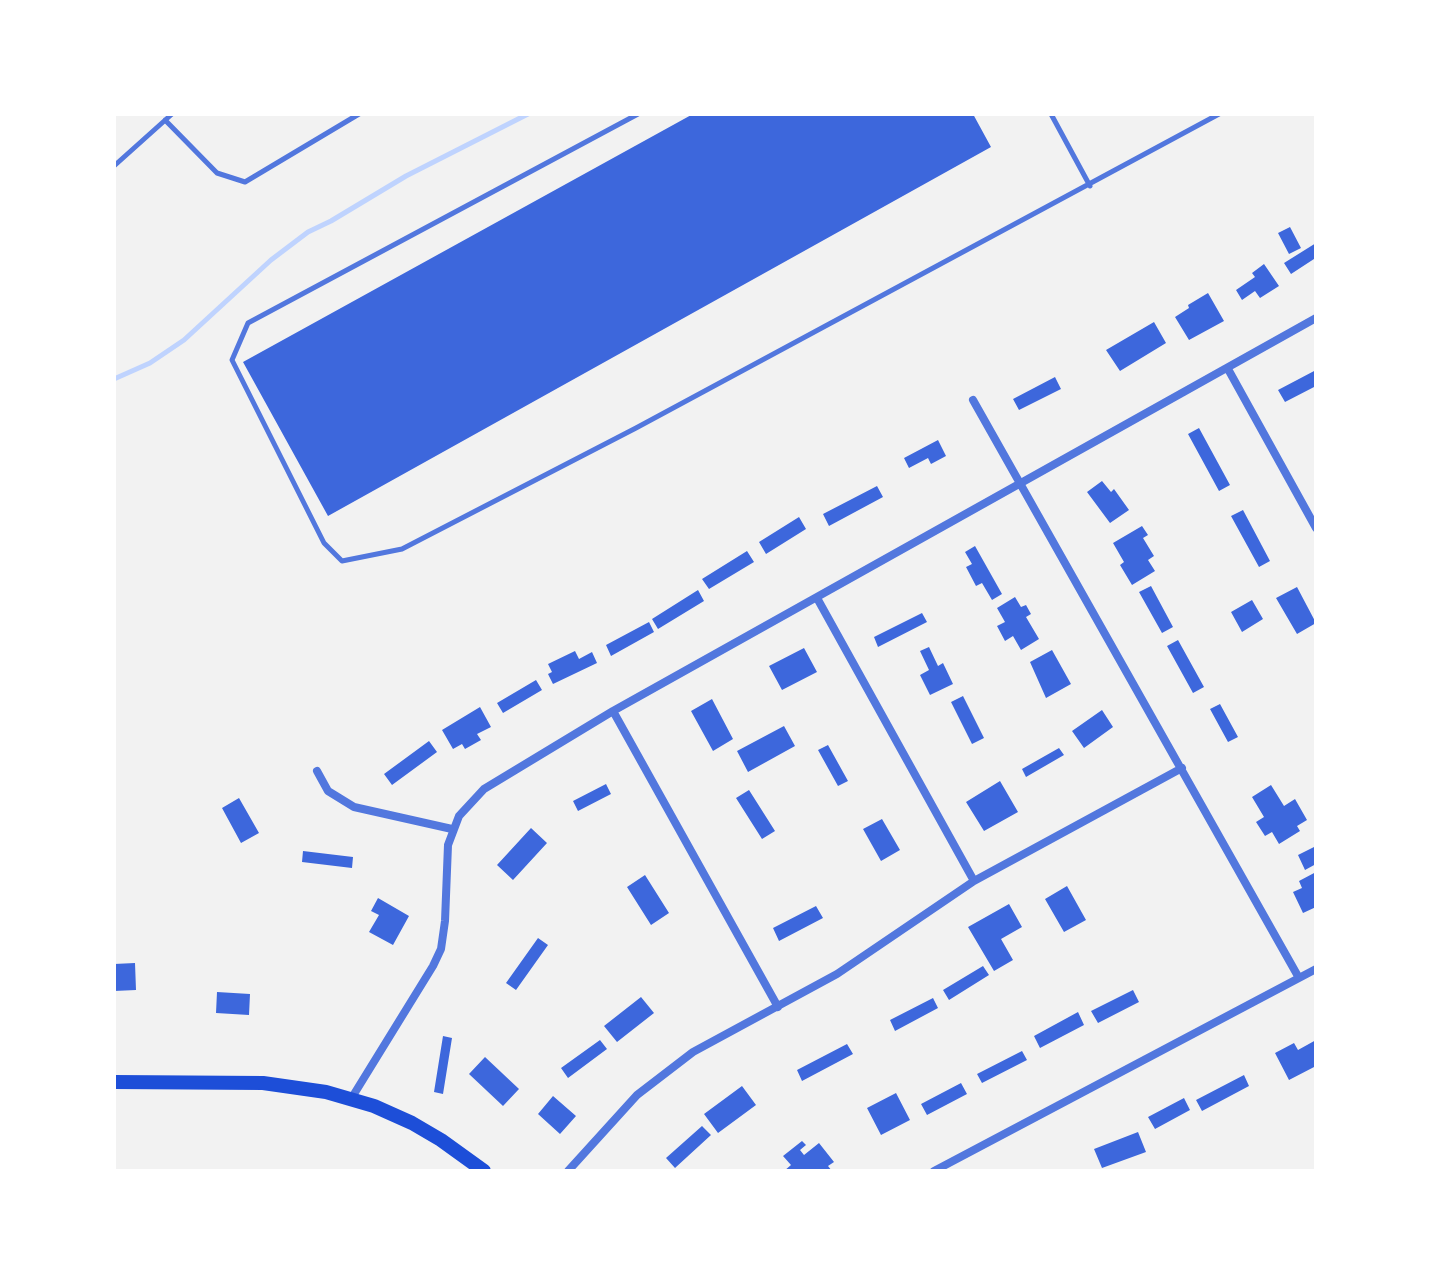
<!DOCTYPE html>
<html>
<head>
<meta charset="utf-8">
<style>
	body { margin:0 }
	#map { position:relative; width:1430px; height:1285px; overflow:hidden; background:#f2f2f2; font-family:"Titillium Web",sans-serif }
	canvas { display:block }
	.frame { position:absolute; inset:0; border:116px solid #fff; pointer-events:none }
</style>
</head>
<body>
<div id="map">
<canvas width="1430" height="1285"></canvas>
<div class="frame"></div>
</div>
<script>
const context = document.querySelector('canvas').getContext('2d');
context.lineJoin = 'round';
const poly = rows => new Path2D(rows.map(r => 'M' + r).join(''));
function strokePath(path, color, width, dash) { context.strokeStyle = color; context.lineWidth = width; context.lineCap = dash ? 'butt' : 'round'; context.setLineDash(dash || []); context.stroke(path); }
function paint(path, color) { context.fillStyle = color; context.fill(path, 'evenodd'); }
const stream = poly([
	[114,379,150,363,184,340,271,260,308,232,331,221,406,176,528,114]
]);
const building = poly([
	[693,114,973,114,991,147,328,516,243,362],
	[1290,227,1301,248,1289,254,1278,233],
	[1316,243,1316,262,1314,259,1291,274,1284,263],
	[1264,264,1279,286,1260,298,1255,291,1242,300,1236,290,1255,277,1252,273],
	[1208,293,1224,321,1189,340,1175,317,1189,308,1188,305],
	[1154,322,1166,343,1120,371,1106,350],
	[1316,370,1316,386,1285,402,1278,390],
	[1055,377,1061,389,1019,410,1013,399],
	[1199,428,1230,485,1219,491,1188,434],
	[938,440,946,456,931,464,928,458,909,468,904,458],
	[1102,481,1111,492,1114,489,1129,510,1110,523,1087,492],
	[877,486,883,497,829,526,823,514],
	[1243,510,1270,561,1259,567,1231,516],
	[799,517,806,529,766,554,759,542],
	[1142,526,1148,535,1143,538,1154,556,1148,560,1155,571,1132,585,1120,565,1124,562,1113,543],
	[975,546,1002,594,992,600,982,583,976,586,966,567,972,564,965,552],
	[747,551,754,562,709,589,702,579],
	[1151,586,1173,627,1162,633,1139,592],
	[1297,587,1316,623,1297,634,1276,598],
	[698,590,704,601,658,629,652,619],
	[1015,597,1021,607,1026,605,1031,614,1026,617,1039,639,1021,650,1013,636,1005,641,997,626,1005,622,997,608],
	[1252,600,1263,619,1242,632,1231,612],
	[922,613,927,622,878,647,874,637],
	[649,622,654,632,611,656,606,645],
	[1178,640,1204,687,1193,693,1167,646],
	[929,647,938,666,943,663,953,684,930,695,920,675,929,670,920,651],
	[804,648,817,672,782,690,769,666],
	[1052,650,1071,684,1046,698,1030,662],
	[575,651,579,659,592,652,597,663,553,684,548,674,552,672,548,664],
	[536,680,542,690,503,713,497,703],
	[963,696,984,738,972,744,951,702],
	[712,699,733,739,713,751,691,711],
	[1220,704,1238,737,1228,742,1210,709],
	[480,707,491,727,477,734,481,740,465,749,462,744,453,749,442,730],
	[1102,710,1113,727,1084,748,1072,731],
	[784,726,795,746,748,772,737,751],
	[429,741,437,752,392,785,384,774],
	[828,745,848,781,838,786,818,750],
	[1059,748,1064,755,1026,777,1022,769],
	[1000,781,1018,812,984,831,966,802],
	[606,784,611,794,578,811,573,801],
	[1271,785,1284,806,1295,799,1307,820,1297,826,1300,831,1279,844,1272,832,1265,836,1256,822,1264,817,1252,797],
	[749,790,775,831,762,839,736,798],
	[239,798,259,833,241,843,222,808],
	[882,819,900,850,881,861,863,829],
	[531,828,547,843,513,880,497,865],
	[1316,846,1316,864,1305,870,1298,855],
	[303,851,353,857,352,868,302,862],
	[1316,872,1316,907,1303,913,1293,892,1302,888,1299,881],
	[645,875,669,913,651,925,627,887],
	[1067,886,1086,920,1064,932,1045,899],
	[378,898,409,916,393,945,369,932,379,915,371,911],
	[1009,904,1022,927,1001,939,1013,960,994,971,968,927],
	[816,906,823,918,779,941,773,928],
	[538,938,548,945,516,990,506,983],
	[135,963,136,990,114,991,114,964],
	[983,966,989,975,949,1000,943,990],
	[1133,990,1139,1002,1098,1023,1091,1011],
	[217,992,250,994,249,1015,216,1013],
	[641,997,654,1013,617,1042,604,1026],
	[933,998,938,1008,895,1031,890,1020],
	[1078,1012,1084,1025,1040,1048,1034,1036],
	[443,1036,452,1038,443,1094,434,1092],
	[600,1040,607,1049,568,1078,561,1068],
	[1316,1040,1316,1066,1289,1080,1275,1053,1294,1043,1298,1050],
	[847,1044,853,1054,802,1081,797,1070],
	[1022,1051,1027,1060,982,1083,977,1074],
	[485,1057,519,1089,503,1106,469,1074],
	[1244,1075,1249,1086,1202,1111,1196,1100],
	[961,1083,967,1094,927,1115,921,1104],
	[742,1086,756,1105,718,1133,704,1114],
	[896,1093,910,1120,881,1135,867,1108],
	[553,1096,576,1116,560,1134,538,1114],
	[1184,1098,1190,1110,1155,1129,1148,1117],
	[702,1126,711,1135,675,1168,666,1158],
	[1138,1132,1146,1152,1102,1168,1094,1149],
	[802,1141,806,1145,800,1150,804,1155,819,1143,834,1162,828,1166,832,1171,784,1171,791,1165,783,1156]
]);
const service = poly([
	[638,114,248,323,232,360,324,543,342,561,402,549,636,428,1219,114],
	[1051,114,1090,186],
	[165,120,217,173,245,182,359,114],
	[114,166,172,114]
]);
const minor = poly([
	[1228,369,1316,528],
	[973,400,1299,978],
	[817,598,974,881],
	[613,711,778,1007],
	[317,771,328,791,354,807,452,829],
	[351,1099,433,966,441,949,445,921,448,845,459,816,484,789,613,711,1316,318],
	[568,1171,637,1095,693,1052,837,974,974,881,1182,768],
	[934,1171,1316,969]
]);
const secondary = poly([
	[114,1082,263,1083,326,1092,374,1106,412,1123,441,1140,484,1171]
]);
strokePath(stream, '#bfd3fe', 5);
paint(building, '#3d67dc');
strokePath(service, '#5277de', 5);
strokePath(minor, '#5277de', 8);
strokePath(secondary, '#1d4ed8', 14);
</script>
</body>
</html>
